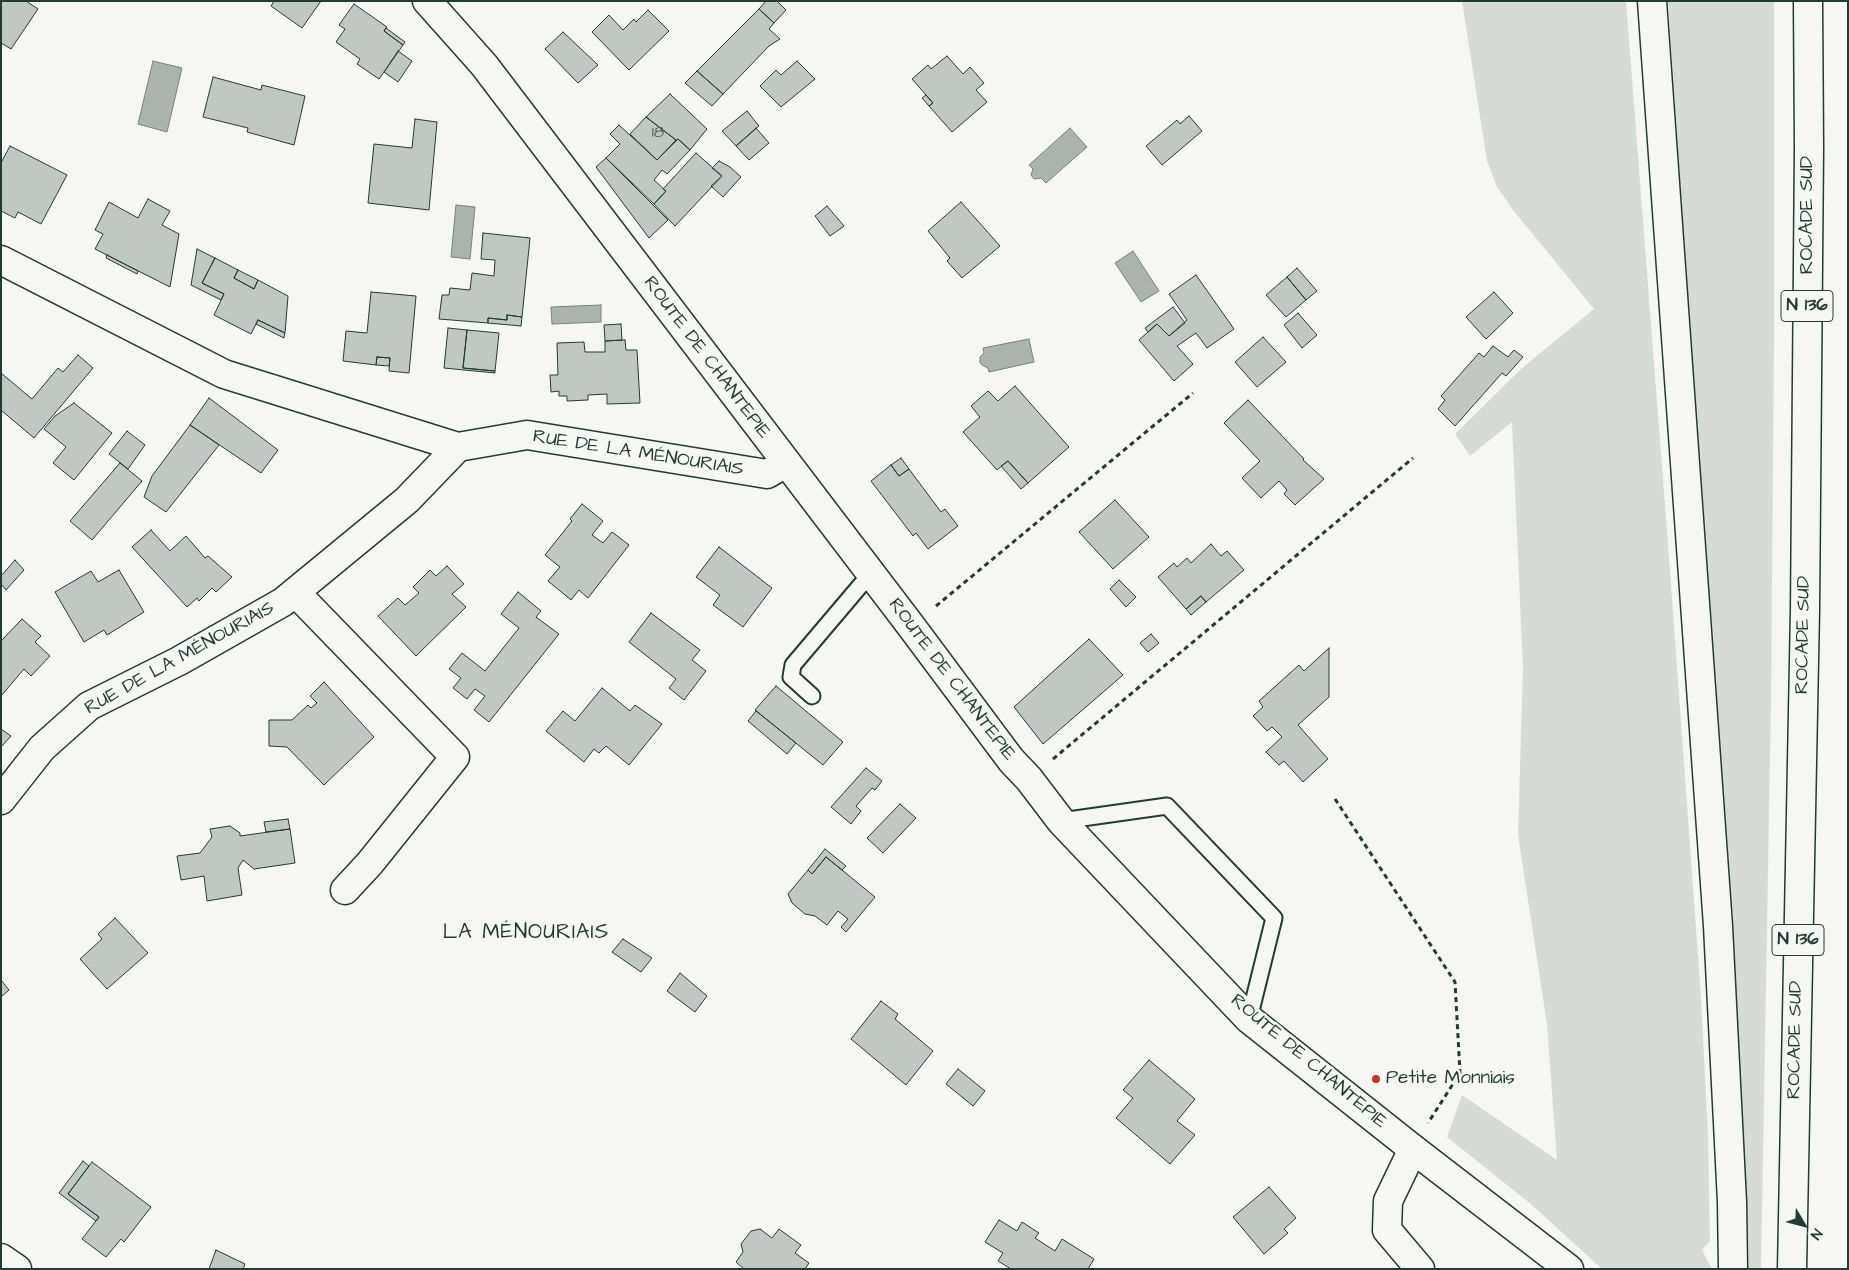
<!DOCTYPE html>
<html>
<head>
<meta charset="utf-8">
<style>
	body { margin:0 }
	#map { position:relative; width:1849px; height:1270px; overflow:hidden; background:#f6f6f2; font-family:"Architects Daughter",sans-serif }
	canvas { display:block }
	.frame { position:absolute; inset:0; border:2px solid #1f3d34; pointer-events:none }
	.north { position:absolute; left:1779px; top:1200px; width:50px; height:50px; -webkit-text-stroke:4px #f6f6f2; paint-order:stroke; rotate:127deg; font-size:14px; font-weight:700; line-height:20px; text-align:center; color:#1f3d34 }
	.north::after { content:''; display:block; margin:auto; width:18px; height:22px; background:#1f3d34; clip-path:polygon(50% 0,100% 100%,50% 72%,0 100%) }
</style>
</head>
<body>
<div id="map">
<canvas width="1849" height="1270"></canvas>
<div class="frame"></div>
<div class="north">N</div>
</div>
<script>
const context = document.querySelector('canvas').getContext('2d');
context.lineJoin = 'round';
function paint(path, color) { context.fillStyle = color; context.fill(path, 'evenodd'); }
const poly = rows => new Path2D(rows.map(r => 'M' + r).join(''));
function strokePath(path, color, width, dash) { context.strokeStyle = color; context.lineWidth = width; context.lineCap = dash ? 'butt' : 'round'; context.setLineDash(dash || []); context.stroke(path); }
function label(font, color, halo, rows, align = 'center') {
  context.font = font + ' "Architects Daughter",sans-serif'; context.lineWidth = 5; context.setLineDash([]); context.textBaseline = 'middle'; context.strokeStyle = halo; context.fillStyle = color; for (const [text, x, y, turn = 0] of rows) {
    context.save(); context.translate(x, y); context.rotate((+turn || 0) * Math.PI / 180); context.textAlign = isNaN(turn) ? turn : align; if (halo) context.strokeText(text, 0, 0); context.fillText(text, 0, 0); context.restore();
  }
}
const green = poly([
	[1462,1,1626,1,1668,544,1701,997,1708,1136,1710,1241,1702,1250,1712,1269,1602,1269,1532,1205,1447,1137,1462,1095,1557,1160,1547,1024,1518,835,1523,668,1512,422,1470,456,1455,434,1522,368,1594,309,1513,210,1497,187,1487,161],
	[1668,1,1774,1,1774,342,1771,700,1761,1269,1747,1269,1743,1187,1690,376,1686,267]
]);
const water = poly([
	[153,61,182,68,167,132,138,124,153,61],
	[1070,128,1087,147,1046,183,1041,178,1034,179,1031,175,1033,169,1029,165,1070,128],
	[456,205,475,207,470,259,451,257,456,205],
	[1133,251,1159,291,1141,302,1115,263,1133,251],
	[601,305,601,322,552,324,551,307,601,305],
	[1029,339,1034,362,989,372,988,368,982,365,980,363,980,357,984,353,983,348,1029,339]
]);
const building = poly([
	[1,1,26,1,38,9,11,49,1,43,1,1],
	[274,1,321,1,302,28,271,6,274,1],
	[766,1,777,1,786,10,774,23,759,9,766,1],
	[354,4,387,27,384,31,403,45,379,79,357,64,360,59,336,42,345,29,339,25,354,4],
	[759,9,774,23,769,29,780,39,769,46,723,94,697,71,759,9],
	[648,10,669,31,629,70,592,32,609,15,623,30,634,19,636,22,648,10],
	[386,28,405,42,403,45,384,31,386,28],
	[563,32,598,65,578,83,545,49,563,32],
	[398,51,412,61,398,82,384,72,398,51],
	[947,56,963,74,970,67,984,83,976,90,987,102,952,132,929,106,933,103,912,79,928,65,931,69,947,56],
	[797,61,815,79,781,107,760,86,776,70,781,75,797,61],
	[697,71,723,94,712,106,685,83,697,71],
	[213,77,261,90,262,85,305,96,294,145,247,132,248,128,203,117,213,77],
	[670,94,707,129,690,150,678,139,676,140,646,117,670,94],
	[926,95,933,103,929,106,922,98,926,95],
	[747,111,759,126,736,146,722,131,747,111],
	[1189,116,1202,131,1162,165,1146,146,1177,120,1180,124,1189,116],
	[646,117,676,140,657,160,630,134,646,117],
	[415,119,437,122,429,210,368,203,374,144,412,148,415,119],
	[619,125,657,160,678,139,690,150,667,174,662,170,654,180,666,191,654,204,606,158,620,144,610,134,619,125],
	[756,128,769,143,749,160,736,146,756,128],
	[10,146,67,175,41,224,18,212,15,218,1,211,1,163,10,146],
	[696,153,722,176,675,226,654,204,666,191,663,189,696,153],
	[606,158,668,220,649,238,596,167,606,158],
	[719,161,730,167,741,177,723,197,711,186,722,176,712,168,719,161],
	[148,199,170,211,162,225,179,234,170,287,95,249,103,234,95,230,109,202,138,218,148,199],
	[961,202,1000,246,962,278,947,261,950,258,928,231,961,202],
	[827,206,844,226,830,236,815,216,827,206],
	[483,233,530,238,522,317,507,315,507,320,488,318,488,323,439,319,442,295,449,295,450,288,470,290,472,273,494,276,495,260,481,259,483,233],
	[197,249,215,258,202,283,224,294,221,300,191,285,197,249],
	[107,255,138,271,137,274,106,258,107,255],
	[215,258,238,270,234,278,254,289,258,280,288,296,285,333,258,320,251,334,214,315,224,294,202,283,215,258],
	[1297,268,1317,291,1306,300,1287,277,1297,268],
	[238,270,258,280,254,289,234,278,238,270],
	[1196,275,1234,329,1207,348,1196,333,1177,346,1193,364,1174,381,1139,340,1157,324,1169,336,1187,320,1169,294,1196,275],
	[1287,277,1306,300,1286,317,1266,295,1287,277],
	[371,292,416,296,409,373,389,371,390,358,377,357,376,365,343,361,346,331,367,333,371,292],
	[1494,292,1513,313,1486,339,1466,317,1494,292],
	[1173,307,1185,323,1169,336,1157,324,1148,332,1145,328,1173,307],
	[1298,313,1317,335,1302,348,1284,325,1298,313],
	[507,315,522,317,521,326,488,323,488,318,507,320,507,315],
	[258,320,285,333,284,338,256,324,258,320],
	[621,324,622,340,605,341,604,325,621,324],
	[448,328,467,330,463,368,495,371,495,373,444,368,448,328],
	[467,330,499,333,495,371,463,368,467,330],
	[1263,337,1286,362,1257,387,1235,362,1263,337],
	[625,340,626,350,637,350,640,403,607,404,607,394,588,395,588,400,567,401,567,396,559,396,559,391,551,392,550,375,558,375,557,343,584,342,585,352,605,352,605,341,625,340],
	[1493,346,1508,357,1514,350,1523,357,1506,376,1502,373,1455,426,1438,409,1445,400,1441,396,1479,353,1484,357,1493,346],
	[78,355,93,368,34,438,1,410,1,373,32,399,58,368,63,372,78,355],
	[377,357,390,358,389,366,376,365,377,357],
	[1015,386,1069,447,1028,483,1008,461,997,470,963,432,980,417,971,406,988,391,998,401,1015,386],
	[209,398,278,450,261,473,190,425,209,398],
	[1248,400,1304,459,1303,460,1324,479,1295,505,1284,494,1287,490,1279,481,1261,498,1242,478,1260,461,1224,423,1248,400],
	[74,403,112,433,74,480,53,463,66,447,44,429,55,416,74,403],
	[190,425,219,445,166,512,144,497,152,476,190,425],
	[127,431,145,445,128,469,109,454,127,431],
	[901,458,909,469,899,476,891,465,901,458],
	[1008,461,1028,483,1021,489,1001,466,1008,461],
	[120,463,142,481,92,540,70,521,120,463],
	[891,465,899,476,909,469,941,512,945,509,958,526,928,549,916,533,913,536,871,481,891,465],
	[1115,500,1149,537,1113,569,1079,532,1115,500],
	[582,504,603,521,592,535,603,543,612,532,629,545,588,598,579,590,571,600,548,581,560,567,545,555,572,521,570,519,582,504],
	[151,530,170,551,186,536,205,558,208,556,232,577,216,592,212,588,199,601,197,598,187,607,132,547,151,530],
	[1211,544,1221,556,1227,551,1244,570,1206,602,1201,596,1186,609,1158,577,1174,563,1177,567,1187,558,1191,563,1211,544],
	[719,547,772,588,743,627,713,605,720,595,696,577,719,547],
	[15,560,24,570,6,590,1,584,1,576,15,560],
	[447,566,464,584,452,594,466,607,416,656,378,616,398,598,405,605,419,593,413,587,430,570,436,576,447,566],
	[119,570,144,612,107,635,104,630,84,642,55,592,91,571,98,582,119,570],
	[1119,580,1136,597,1126,607,1110,589,1119,580],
	[518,592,541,611,536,617,559,634,489,722,474,710,485,696,475,689,467,699,453,688,461,678,449,669,462,653,485,671,519,628,501,614,518,592],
	[1201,596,1206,602,1191,615,1186,609,1201,596],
	[651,613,700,650,692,660,706,671,684,700,669,688,676,679,629,642,651,613],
	[22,619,41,636,35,642,50,656,31,676,24,669,1,696,1,641,22,619],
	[1151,634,1159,643,1148,652,1140,643,1151,634],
	[1089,639,1123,675,1043,744,1014,707,1089,639],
	[1329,648,1329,697,1298,725,1328,759,1303,782,1284,761,1279,765,1266,752,1282,737,1272,727,1267,731,1253,716,1263,707,1259,701,1299,665,1304,671,1329,648],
	[324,682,374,737,324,785,287,747,269,746,269,720,292,720,308,705,311,708,317,703,310,696,324,682],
	[776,686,843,742,823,765,755,710,776,686],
	[602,688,630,711,635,705,662,724,629,765,606,746,599,753,594,749,584,762,546,731,563,711,575,721,602,688],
	[756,711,796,743,787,754,748,721,756,711],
	[1,729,11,736,1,747,1,729],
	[866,768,882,781,875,790,872,788,856,806,861,811,851,824,831,807,866,768],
	[900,804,916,818,883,853,867,838,900,804],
	[288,819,290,829,266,832,264,822,288,819],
	[230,826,240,833,240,836,290,829,295,863,254,869,243,860,238,868,242,895,207,901,204,876,181,880,177,856,200,853,212,837,210,829,230,826],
	[825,849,846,866,842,870,826,857,812,874,808,870,825,849],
	[826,857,875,897,846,932,841,927,848,919,838,911,827,925,815,916,805,914,792,903,788,894,808,870,812,874,826,857],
	[115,918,148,953,107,989,80,959,102,939,98,934,115,918],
	[623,939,652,958,641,972,612,952,623,939],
	[680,973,707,996,695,1012,667,991,680,973],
	[1,980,9,990,1,997,1,980],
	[881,1001,898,1014,895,1019,933,1051,906,1085,851,1039,881,1001],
	[1149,1060,1195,1099,1177,1121,1195,1135,1170,1164,1116,1118,1133,1098,1123,1090,1149,1060],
	[958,1069,985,1091,973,1106,946,1084,958,1069],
	[83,1161,89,1166,68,1194,99,1217,96,1221,59,1193,83,1161],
	[92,1162,151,1207,124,1242,121,1239,106,1257,82,1239,99,1217,68,1194,92,1162],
	[1269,1187,1296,1218,1284,1229,1288,1233,1264,1254,1233,1217,1269,1187],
	[999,1220,1017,1231,1022,1222,1039,1233,1035,1238,1055,1251,1062,1239,1094,1259,1088,1269,1011,1269,998,1261,1003,1253,985,1242,999,1220],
	[760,1229,772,1238,779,1229,801,1245,795,1253,809,1263,805,1269,744,1269,736,1262,743,1252,741,1244,751,1231,760,1229],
	[216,1250,245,1264,243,1269,209,1269,216,1250]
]);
const path = poly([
	[936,606,1193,393],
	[1053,759,1413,458],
	[1335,799,1455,982,1460,1073,1428,1123]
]);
const service = poly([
	[812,696,791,677,793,665,871,573],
	[1061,821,1167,806,1274,918,1249,1019]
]);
const minor = poly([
	[1,260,224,374,458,447],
	[295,592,455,757,370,863,345,890],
	[1,800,42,748,89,706,179,661,283,602,407,500,458,447,527,435,767,474,786,463],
	[1413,1149,1388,1201,1387,1230,1420,1269],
	[1,1258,17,1269]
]);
const tertiary = poly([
	[427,1,484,65,911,626,1011,760,1029,779,1061,821,1249,1019,1413,1149,1569,1269]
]);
const trunk = poly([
	[1652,1,1718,926,1732,1202,1733,1269],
	[1792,1269,1805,610,1809,148,1808,1]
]);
const markers = [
	[1376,1079,5,"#c8321e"]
];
const numberNames = [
	["18",658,134]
];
const shields = [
	[1807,306,52],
	[1798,940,52]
];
const shieldNames = [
	["N 136",1807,306],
	["N 136",1798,940]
];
const streetNames = [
	["ROCADE SUD",1808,215,-90],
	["ROUTE DE CHANTEPIE",706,358,53],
	["RUE DE LA MÉNOURIAIS",638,454,9],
	["ROCADE SUD",1804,635,-89],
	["RUE DE LA MÉNOURIAIS",180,659,-29],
	["ROUTE DE CHANTEPIE",951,680,53],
	["ROCADE SUD",1796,1040,-89],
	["ROUTE DE CHANTEPIE",1308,1062,40]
];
const poiNames = [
	["Petite Monniais",1386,1079]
];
const quarterNames = [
	["LA MÉNOURIAIS",526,934]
];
paint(green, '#d6dbd6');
paint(water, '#aab3ae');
strokePath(water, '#72847d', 1);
paint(building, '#c1c8c3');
strokePath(building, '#1f3d34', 1);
strokePath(service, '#1f3d34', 19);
strokePath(minor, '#1f3d34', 31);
strokePath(tertiary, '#1f3d34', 31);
strokePath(trunk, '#1f3d34', 31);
strokePath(path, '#1f3d34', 3, [5, 4]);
strokePath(service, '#f6f6f2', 15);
strokePath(minor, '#f6f6f2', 28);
strokePath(tertiary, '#f6f6f2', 28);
strokePath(trunk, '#f6f6f2', 28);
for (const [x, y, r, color] of markers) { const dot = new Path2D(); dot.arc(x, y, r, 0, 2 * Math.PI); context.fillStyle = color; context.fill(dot); strokePath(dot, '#f6f6f2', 2); }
label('16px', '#486058', null, numberNames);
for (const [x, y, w] of shields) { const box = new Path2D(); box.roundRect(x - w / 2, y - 15.5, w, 31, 4); context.fillStyle = '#f6f6f2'; context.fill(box); strokePath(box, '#1f3d34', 1); }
label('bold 18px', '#1f3d34', null, shieldNames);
label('19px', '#1f3d34', '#f6f6f2', streetNames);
label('19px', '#1f3d34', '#f6f6f2', poiNames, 'left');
context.letterSpacing = '1px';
label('21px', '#1f3d34', '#f6f6f2', quarterNames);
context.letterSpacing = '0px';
</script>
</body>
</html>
